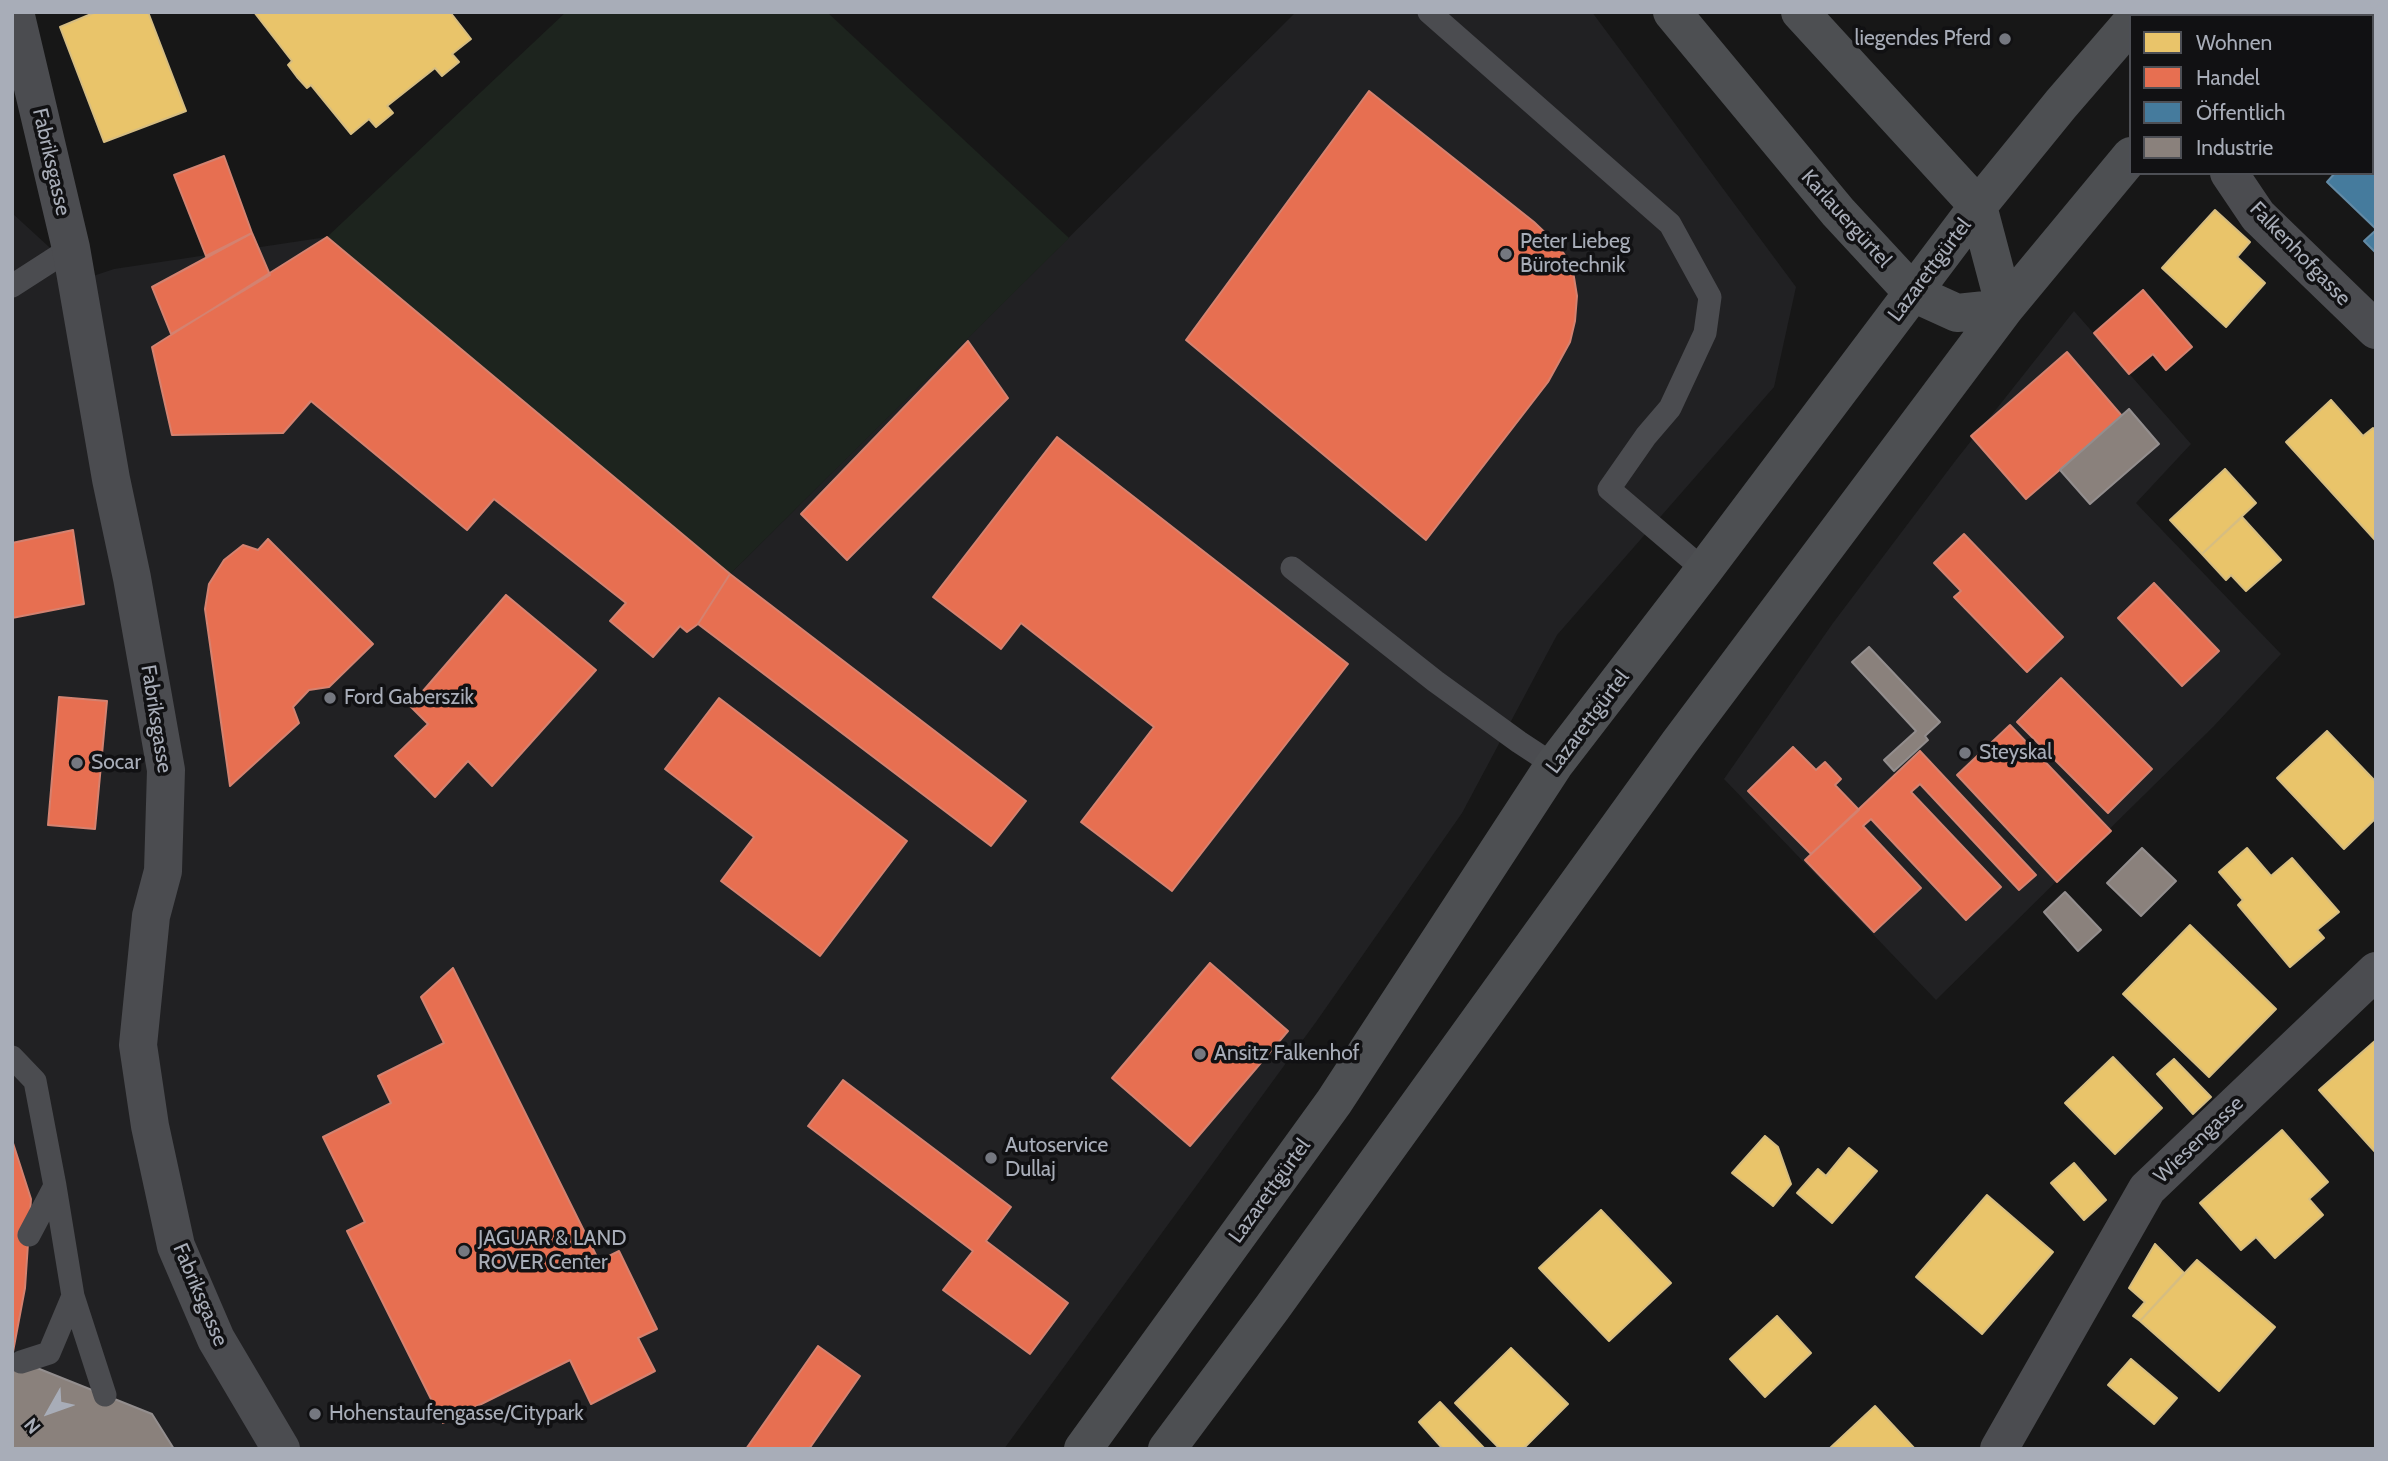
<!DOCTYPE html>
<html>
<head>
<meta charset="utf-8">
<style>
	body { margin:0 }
	#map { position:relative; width:2388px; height:1461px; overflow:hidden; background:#171717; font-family:Cabin,sans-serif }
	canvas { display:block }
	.frame { position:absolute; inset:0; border:14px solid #a8adb8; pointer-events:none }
	.legend { position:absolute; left:2129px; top:14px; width:245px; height:161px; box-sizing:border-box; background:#111113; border:2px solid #4d4f55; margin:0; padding:9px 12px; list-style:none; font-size:21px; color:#a8adb8 }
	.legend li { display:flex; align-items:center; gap:14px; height:35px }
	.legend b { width:35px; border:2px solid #4d4f55 }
	.north { position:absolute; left:14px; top:1377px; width:70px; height:70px; -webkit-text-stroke:5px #111113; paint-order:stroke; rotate:230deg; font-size:19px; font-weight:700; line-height:28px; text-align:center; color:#a8adb8 }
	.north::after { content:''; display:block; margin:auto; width:24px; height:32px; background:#a8adb8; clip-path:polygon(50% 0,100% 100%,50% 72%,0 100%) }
</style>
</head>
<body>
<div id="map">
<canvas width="2388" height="1461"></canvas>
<div class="frame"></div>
<ul class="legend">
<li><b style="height:19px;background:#e9c46a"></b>Wohnen</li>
<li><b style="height:19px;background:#e76f51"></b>Handel</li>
<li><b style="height:19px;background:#457b9d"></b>Öffentlich</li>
<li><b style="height:19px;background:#8a817c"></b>Industrie</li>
</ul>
<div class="north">N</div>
</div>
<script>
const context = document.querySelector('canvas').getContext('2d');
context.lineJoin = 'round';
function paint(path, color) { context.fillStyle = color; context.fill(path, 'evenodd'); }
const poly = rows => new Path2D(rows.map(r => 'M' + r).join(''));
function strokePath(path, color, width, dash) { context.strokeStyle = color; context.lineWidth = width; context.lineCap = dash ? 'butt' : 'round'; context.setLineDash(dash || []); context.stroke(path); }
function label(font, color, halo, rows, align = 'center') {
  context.font = font + ' Cabin,sans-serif'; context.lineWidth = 7; context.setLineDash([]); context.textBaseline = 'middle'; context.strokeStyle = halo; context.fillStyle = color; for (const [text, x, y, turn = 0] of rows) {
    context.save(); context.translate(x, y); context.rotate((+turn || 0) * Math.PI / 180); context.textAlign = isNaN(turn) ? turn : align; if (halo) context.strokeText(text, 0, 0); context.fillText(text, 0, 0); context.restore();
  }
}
const built = poly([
	[1296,12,1592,12,1796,287,1774,387,1557,635,1462,813,1316,1022,1004,1449,12,1449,12,213,84,279,114,269,327,237,730,574],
	[2074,311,2191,444,2136,503,2281,654,2213,727,1936,1000,1724,779,1833,623,1956,460]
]);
const green = poly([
	[566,12,827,12,1069,238,730,574,327,237]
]);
const homes = poly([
	[96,12,148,12,186,111,104,142,60,27,96,12],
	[254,12,450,12,471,39,452,54,459,62,442,76,435,68,387,106,393,113,376,127,369,119,351,134,311,85,307,88,297,77,288,65,292,61,254,12],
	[2215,210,2250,242,2237,257,2265,283,2226,327,2162,268,2215,210],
	[2331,400,2363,436,2373,428,2376,431,2375,540,2286,442,2331,400],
	[2225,469,2256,503,2202,554,2170,520,2225,469],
	[2242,517,2281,560,2246,591,2231,575,2226,580,2202,554,2242,517],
	[2327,731,2376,782,2376,818,2344,849,2277,778,2327,731],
	[2247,848,2271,876,2292,858,2339,912,2317,930,2324,938,2290,967,2238,905,2243,900,2219,872,2247,848],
	[2190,925,2276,1009,2209,1077,2123,994,2190,925],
	[2376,1040,2376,1153,2319,1090,2376,1040],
	[2113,1057,2162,1108,2115,1154,2065,1103,2113,1057],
	[2174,1059,2211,1097,2193,1114,2157,1074,2174,1059],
	[2282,1130,2328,1182,2309,1199,2323,1215,2275,1258,2256,1237,2241,1250,2200,1203,2282,1130],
	[1765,1136,1778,1147,1791,1184,1773,1206,1732,1173,1765,1136],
	[1849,1148,1877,1171,1832,1223,1797,1193,1818,1169,1826,1176,1849,1148],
	[2074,1163,2106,1200,2084,1220,2051,1183,2074,1163],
	[1987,1195,2053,1252,1982,1334,1916,1277,1987,1195],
	[1601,1210,1671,1283,1609,1341,1539,1268,1601,1210],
	[2155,1244,2184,1273,2140,1321,2133,1316,2145,1302,2129,1288,2155,1244],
	[2197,1260,2275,1327,2219,1391,2140,1321,2197,1260],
	[1777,1316,1811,1353,1765,1397,1730,1359,1777,1316],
	[1511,1348,1568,1404,1523,1449,1500,1449,1455,1403,1511,1348],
	[2131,1359,2177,1398,2154,1424,2108,1385,2131,1359],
	[1440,1402,1484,1448,1443,1449,1419,1422,1440,1402],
	[1875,1406,1915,1449,1829,1449,1875,1406]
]);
const shops = poly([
	[1369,91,1534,222,1557,244,1572,265,1577,296,1575,321,1570,342,1548,382,1426,540,1186,340,1369,91],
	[224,156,252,233,206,256,174,175,224,156],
	[252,233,270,275,171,334,152,287,252,233],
	[327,237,730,574,698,624,687,632,680,626,653,657,610,621,626,603,494,499,467,530,311,401,283,433,172,435,152,347,327,237],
	[2143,290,2192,347,2166,370,2153,354,2129,374,2094,333,2143,290],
	[968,341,1008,398,847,560,801,514,968,341],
	[2067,352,2122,416,2026,499,1971,436,2067,352],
	[1057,437,1348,664,1172,891,1081,822,1154,727,1021,623,1001,649,933,597,1057,437],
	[73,530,84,604,12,618,12,543,73,530],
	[1964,534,2063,637,2027,672,1954,597,1961,591,1934,563,1964,534],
	[268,539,373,644,329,687,309,690,293,707,299,723,230,786,205,609,209,584,224,560,243,545,258,550,268,539],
	[730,574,1026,801,991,846,698,624,730,574],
	[2154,583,2219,651,2182,686,2118,618,2154,583],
	[506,595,596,670,492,786,468,761,435,797,395,756,428,724,410,706,506,595],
	[2061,678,2152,769,2108,813,2017,722,2061,678],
	[59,697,107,701,95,829,48,825,59,697],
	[719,698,907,841,820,956,721,881,754,837,665,769,719,698],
	[2010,725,2111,831,2057,882,1957,775,2010,725],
	[1793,747,1816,770,1825,762,1841,779,1835,785,1859,810,1811,854,1748,791,1793,747],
	[1920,751,2036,875,2019,890,1920,784,1911,792,2001,887,1966,920,1871,819,1863,826,1921,888,1874,932,1805,860,1920,751],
	[1210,963,1288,1031,1190,1146,1112,1078,1210,963],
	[453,968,599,1261,619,1251,657,1329,638,1338,655,1371,591,1404,570,1360,443,1423,347,1231,365,1222,323,1137,391,1103,378,1076,444,1043,421,997,453,968],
	[843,1080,1011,1207,986,1241,1068,1303,1030,1354,943,1290,973,1251,808,1126,843,1080],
	[12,1140,31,1199,25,1288,12,1357,12,1140],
	[818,1346,860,1376,809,1449,746,1449,818,1346]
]);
const public = poly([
	[2376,132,2376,229,2327,182,2335,173,2372,173,2372,136,2376,132],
	[2376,230,2376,253,2364,241,2376,230]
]);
const industry = poly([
	[2129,409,2159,444,2090,504,2060,470,2129,409],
	[1869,647,1940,722,1925,736,1928,740,1894,771,1884,760,1916,731,1852,662,1869,647],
	[2142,848,2176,881,2141,916,2107,883,2142,848],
	[2065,892,2101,930,2078,951,2044,912,2065,892],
	[12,1358,152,1414,174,1449,12,1449,12,1358]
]);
const service = poly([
	[1429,12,1670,224,1710,297,1705,333,1670,408,1646,436,1609,489,1704,570],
	[12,286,71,248],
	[1292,568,1435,681,1519,742,1554,765],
	[12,1057,35,1081,55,1186,73,1296,105,1395],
	[29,1235,55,1186],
	[21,1362,49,1353,73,1296]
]);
const minor = poly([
	[2348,16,2352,12],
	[2229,173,2258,216,2376,330],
	[1999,1449,2147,1189,2376,971]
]);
const tertiary = poly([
	[15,12,71,248,111,479,132,578,166,770,163,871,151,916,138,1045,150,1126,176,1246,216,1339,281,1449]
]);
const primary = poly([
	[1672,12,1838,212,1913,293,1957,313,2005,308],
	[1800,12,1978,206,2005,308],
	[2244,16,2247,12],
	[1083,1449,1334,1102,1554,765,1704,570,1978,206,2061,104,2131,23],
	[1167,1449,1272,1308,1679,743,2005,308,2131,156]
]);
const markers = [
	[2005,39,7,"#757880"],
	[1506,254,7,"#757880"],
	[330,698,7,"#757880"],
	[1965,753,7,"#757880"],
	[77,763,7,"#757880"],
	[1200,1054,7,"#757880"],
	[991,1158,7,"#757880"],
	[464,1251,7,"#757880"],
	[315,1414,7,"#757880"]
];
const poiNames = [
	["liegendes Pferd",1991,39,"right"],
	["Peter Liebeg",1520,242],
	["Bürotechnik",1520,266],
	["Ford Gaberszik",344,698],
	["Steyskal",1979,753],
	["Socar",91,763],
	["Ansitz Falkenhof",1214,1054],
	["Autoservice",1005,1146],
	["Dullaj",1005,1170],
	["JAGUAR & LAND",478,1239],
	["ROVER Center",478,1263],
	["Hohenstaufengasse/Citypark",329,1414]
];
const streetNames = [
	["Fabriksgasse",51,162,77],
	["Karlauergürtel",1846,219,48],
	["Falkenhofgasse",2300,254,46],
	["Lazarettgürtel",1930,270,-53],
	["Fabriksgasse",156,719,81],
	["Lazarettgürtel",1588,722,-53],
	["Wiesengasse",2199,1140,-44],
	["Lazarettgürtel",1270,1191,-54],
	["Fabriksgasse",200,1295,67]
];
paint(built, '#212123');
paint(green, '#1d241e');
paint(homes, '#e9c46a');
strokePath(homes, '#d6bd81', 2);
paint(shops, '#e76f51');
strokePath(shops, '#d48270', 2);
paint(public, '#457b9d');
strokePath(public, '#638aa5', 2);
paint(industry, '#8a817c');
strokePath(industry, '#938e8e', 2);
strokePath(service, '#4b4c50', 23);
strokePath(minor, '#4b4c50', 38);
strokePath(tertiary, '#4b4c50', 38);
strokePath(primary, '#4d4f52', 38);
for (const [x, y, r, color] of markers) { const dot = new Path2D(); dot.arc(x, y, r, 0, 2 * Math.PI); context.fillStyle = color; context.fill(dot); strokePath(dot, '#111113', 2.5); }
label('21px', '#a8adb8', '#111113', poiNames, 'left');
label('21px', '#a8adb8', '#111113', streetNames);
</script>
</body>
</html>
